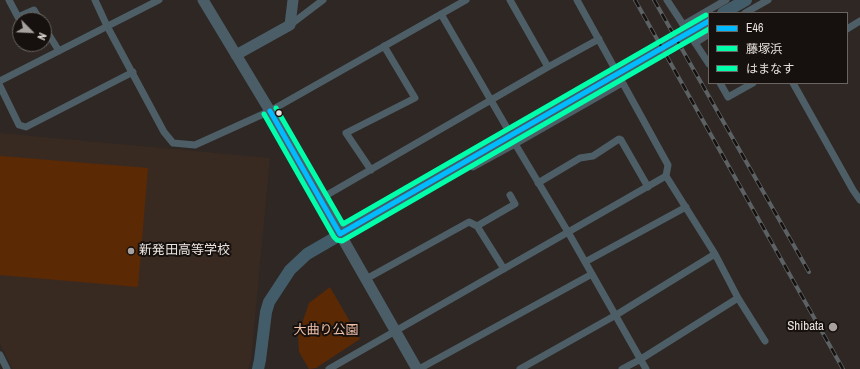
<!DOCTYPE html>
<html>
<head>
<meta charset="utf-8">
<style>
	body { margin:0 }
	#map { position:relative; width:860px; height:369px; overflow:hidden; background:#2e2724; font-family:"Archivo Narrow","Noto Sans JP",sans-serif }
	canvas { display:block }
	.legend { position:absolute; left:708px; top:12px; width:140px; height:72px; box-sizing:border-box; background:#16110e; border:1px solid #6b6561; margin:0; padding:5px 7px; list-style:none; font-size:12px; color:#eae2de }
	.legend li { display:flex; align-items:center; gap:8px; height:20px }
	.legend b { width:20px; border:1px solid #6b6561 }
	.north { position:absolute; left:12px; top:12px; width:40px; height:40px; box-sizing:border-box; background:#16110e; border:1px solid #6b6561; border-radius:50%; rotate:114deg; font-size:11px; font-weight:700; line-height:16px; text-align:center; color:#eae2de }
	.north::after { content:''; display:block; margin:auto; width:14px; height:18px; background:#a8a19d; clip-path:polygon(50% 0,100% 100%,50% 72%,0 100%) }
</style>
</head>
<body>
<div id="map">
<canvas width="860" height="369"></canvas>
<ul class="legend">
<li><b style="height:5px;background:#0bf"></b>E46</li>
<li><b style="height:5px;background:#0fa"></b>藤塚浜</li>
<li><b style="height:5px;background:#0fa"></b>はまなす</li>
</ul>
<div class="north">N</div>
</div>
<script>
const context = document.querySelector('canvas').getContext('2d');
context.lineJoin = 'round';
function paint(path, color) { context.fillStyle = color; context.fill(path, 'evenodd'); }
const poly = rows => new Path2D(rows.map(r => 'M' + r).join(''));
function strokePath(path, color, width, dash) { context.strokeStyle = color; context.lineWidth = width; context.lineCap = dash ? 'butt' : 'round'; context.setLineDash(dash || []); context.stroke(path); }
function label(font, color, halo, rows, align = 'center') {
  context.font = font + ' "Archivo Narrow","Noto Sans JP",sans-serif'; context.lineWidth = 4; context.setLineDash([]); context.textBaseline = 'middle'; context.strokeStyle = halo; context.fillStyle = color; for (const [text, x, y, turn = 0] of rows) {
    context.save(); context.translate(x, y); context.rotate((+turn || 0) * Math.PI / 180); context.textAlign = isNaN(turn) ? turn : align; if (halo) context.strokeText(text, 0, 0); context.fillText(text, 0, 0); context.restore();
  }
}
const built = poly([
	[0,133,270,158,251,360,248,369,13,369,0,344]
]);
const green = poly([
	[0,156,148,168,138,287,0,275],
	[330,287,360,339,316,368,309,369,299,352,298,335,309,303]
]);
const street = poly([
	[9,0,18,17,34,10,40,20],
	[95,0,107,26,164,132,173,143,195,145,270,111,466,0],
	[510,0,548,67],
	[577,0,668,165,666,176,715,254,738,298,765,341],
	[667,0,709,64],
	[745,13,768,0],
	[441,14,507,128],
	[290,25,323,0],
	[683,25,726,0],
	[44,27,59,51],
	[847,29,860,21],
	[695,43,709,34],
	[0,81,159,0],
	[720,83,728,97,753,83],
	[793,83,853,190,860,200],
	[0,86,19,125,26,127,133,72],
	[514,142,568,232,646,369],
	[466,162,473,167,515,144,622,83],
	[371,170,346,133,415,98,384,46],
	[538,183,580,158,593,156,619,139,621,140,648,187],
	[320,199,548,67,599,39],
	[477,226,515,204,510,195],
	[585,262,686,207],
	[366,279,469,222,477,226,504,269],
	[0,355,7,369],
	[329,369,666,176],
	[419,369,592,274],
	[520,369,616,315,715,254],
	[622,369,641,359,738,298]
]);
const secondary = poly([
	[203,0,270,111,417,369],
	[236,55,290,25,293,0]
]);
const primary = poly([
	[723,13,746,0],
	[258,369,260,360,266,312,269,302,290,270,307,254,709,21]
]);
const rail = poly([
	[635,0,843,369],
	[654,0,809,272]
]);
const bus1 = poly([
	[270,111,340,234,709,21]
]);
const bus2 = poly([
	[264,114,334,237,337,240,342,241,709,29]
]);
const bus3 = poly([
	[276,108,343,224,706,15]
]);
const markers = [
	[279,113,3.5,"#eae2de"],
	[131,251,4,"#a8a19d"],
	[833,327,5,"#a8a19d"]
];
const poiNames = [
	["新発田高等学校",139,251],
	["Shibata",824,327,"right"]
];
const parkNames = [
	["大曲り公園",326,331]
];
paint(built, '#392a21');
paint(green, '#5c2905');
strokePath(street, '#4d5e66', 7);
strokePath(secondary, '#4b5e68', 11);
strokePath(primary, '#435c69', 12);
strokePath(rail, '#5c6164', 4);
strokePath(rail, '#16110e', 2.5, [8]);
strokePath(bus1, '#0bf', 5);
strokePath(bus2, '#0fa', 5);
strokePath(bus3, '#0fa', 5);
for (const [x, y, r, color] of markers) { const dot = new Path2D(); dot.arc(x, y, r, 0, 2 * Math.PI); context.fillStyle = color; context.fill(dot); strokePath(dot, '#16110e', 1.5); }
label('13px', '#eae2de', '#16110e', poiNames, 'left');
label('13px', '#f0c1a9', '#16110e', parkNames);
</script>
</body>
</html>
